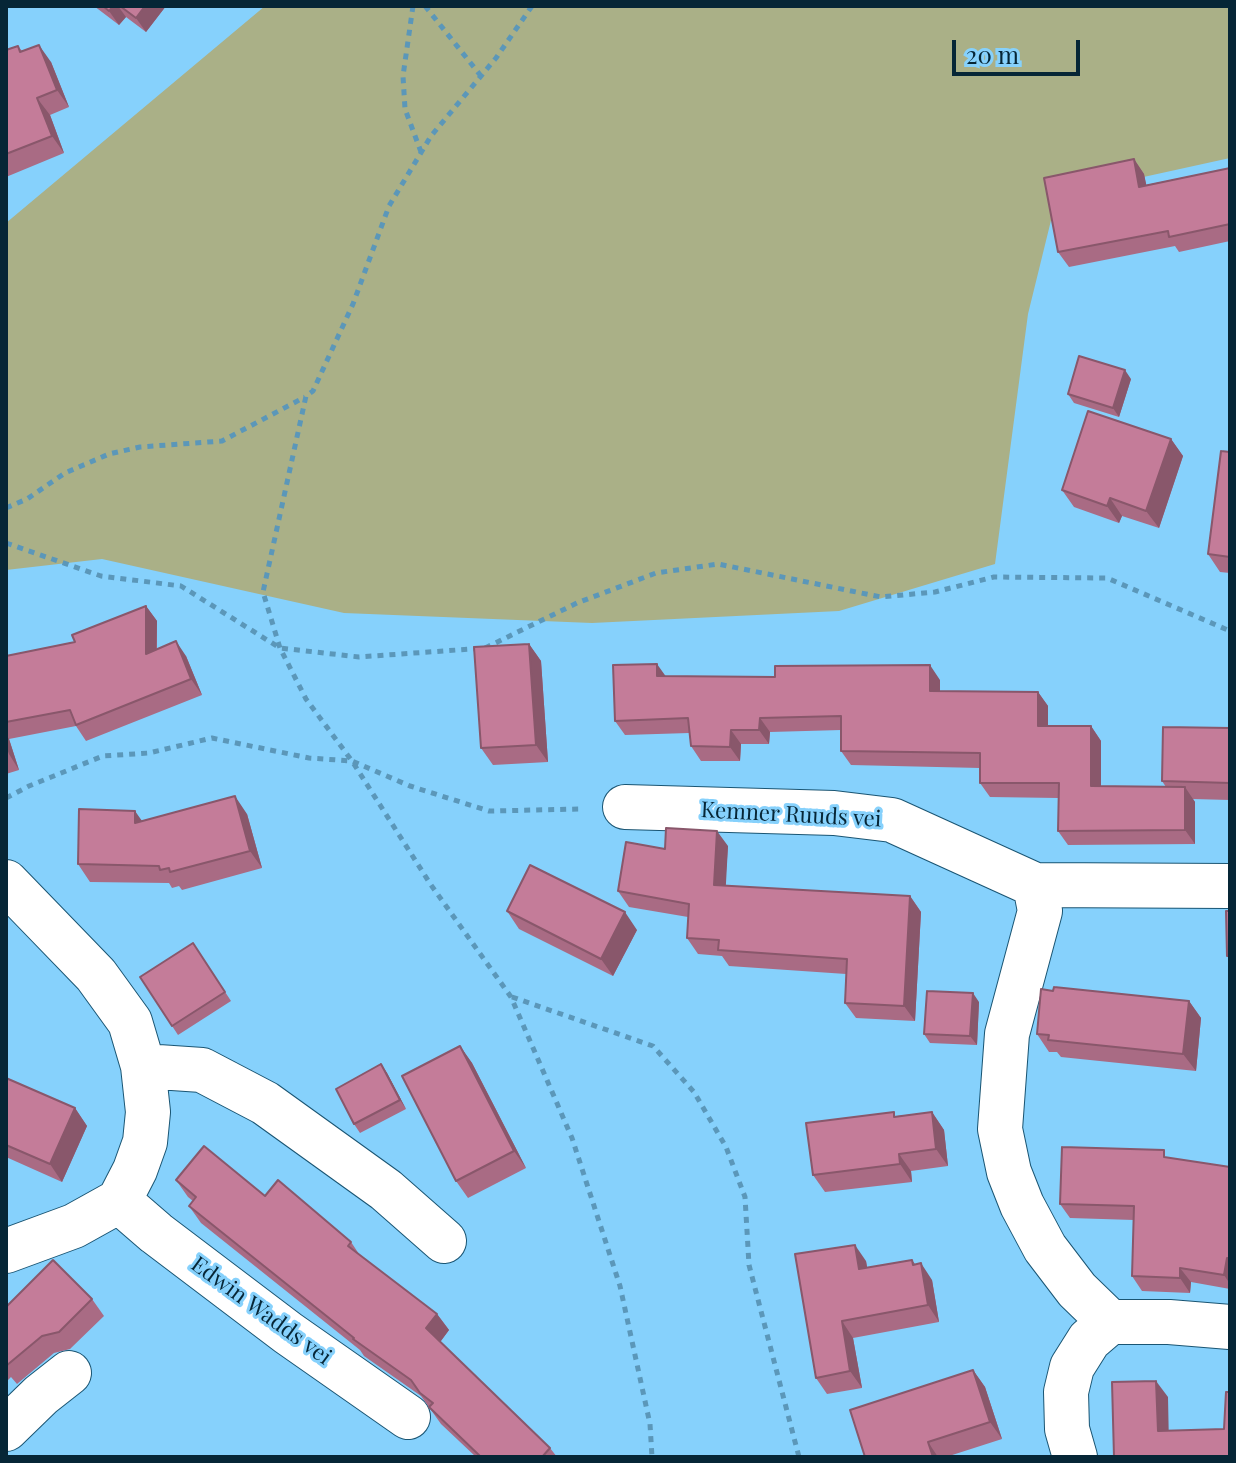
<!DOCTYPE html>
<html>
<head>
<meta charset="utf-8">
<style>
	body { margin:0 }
	#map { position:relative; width:1236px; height:1463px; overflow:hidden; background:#86d1fc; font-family:"Playfair Display",serif }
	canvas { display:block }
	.frame { position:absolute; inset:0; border:8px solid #062636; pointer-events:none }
	.scale { position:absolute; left:952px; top:40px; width:128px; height:36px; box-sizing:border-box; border:4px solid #062636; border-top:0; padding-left:10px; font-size:24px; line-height:28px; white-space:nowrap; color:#062636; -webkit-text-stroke:6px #86d1fc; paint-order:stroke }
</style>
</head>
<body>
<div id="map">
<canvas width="1236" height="1463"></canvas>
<div class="frame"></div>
<div class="scale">20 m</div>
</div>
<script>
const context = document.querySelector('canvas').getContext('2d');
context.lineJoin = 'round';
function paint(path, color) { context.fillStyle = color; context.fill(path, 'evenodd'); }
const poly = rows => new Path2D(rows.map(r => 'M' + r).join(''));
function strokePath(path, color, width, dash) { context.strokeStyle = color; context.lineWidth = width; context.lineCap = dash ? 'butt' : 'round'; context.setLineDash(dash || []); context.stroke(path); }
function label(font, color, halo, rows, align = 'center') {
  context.font = font + ' "Playfair Display",serif'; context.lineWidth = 6; context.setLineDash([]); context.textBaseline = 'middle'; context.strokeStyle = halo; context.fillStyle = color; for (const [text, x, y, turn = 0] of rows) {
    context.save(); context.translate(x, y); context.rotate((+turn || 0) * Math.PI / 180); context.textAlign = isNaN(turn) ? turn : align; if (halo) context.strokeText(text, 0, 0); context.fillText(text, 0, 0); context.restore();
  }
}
const green = poly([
	[265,6,1230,6,1230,158,1057,196,1028,314,995,564,839,611,592,623,344,613,102,559,6,570,6,223]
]);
const path = poly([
	[413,6,403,76,405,109,421,152],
	[425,6,481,76],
	[532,6,496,58,431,136,389,206,353,304,313,391,306,396,263,592,280,648,306,699,352,761,431,885,511,997,572,1138,620,1286,650,1424,652,1457],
	[6,508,27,499,65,473,109,454,140,447,222,441,305,397],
	[6,543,101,576,181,586,280,648,359,657,485,648,577,603,656,573,718,564,881,597,935,592,994,577,1107,578,1230,631],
	[6,798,29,786,103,756,149,753,212,738,309,758,352,761,410,786,489,811,583,809],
	[512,997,653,1046,694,1092,726,1147,745,1197,749,1265,799,1457]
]);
const minor = poly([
	[625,807,834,813,892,820,1035,885,1230,886],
	[6,882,96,975,130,1022,143,1066,148,1112,145,1142,135,1170,119,1201,74,1226,6,1251],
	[1035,885,1040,911,1007,1034,1000,1129,1009,1172,1022,1205,1045,1248,1077,1290,1110,1322,1169,1322,1230,1327],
	[143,1066,202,1070,265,1103,386,1190,444,1241],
	[119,1201,156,1233,288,1333,408,1417],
	[6,1429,41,1395,69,1373],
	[1075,1457,1067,1429,1066,1392,1072,1367,1089,1340,1110,1322]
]);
const wall = poly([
	[94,6,166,6,146,32,126,17,119,25],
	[18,46,22,51,51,62,69,107,50,115,64,153,6,177,6,50],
	[1134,159,1144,174,1146,185,1230,168,1230,241,1179,252,1175,246,1069,267,1058,252],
	[1131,379,1119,417,1074,403,1068,394],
	[1171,439,1183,456,1159,528,1122,516,1119,523,1074,507,1062,490],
	[1230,452,1230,573,1220,572,1208,554],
	[146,606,157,621,157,649,186,656,202,695,86,741,76,726,9,739,19,770,6,774,6,656,75,642],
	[529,644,541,661,548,762,493,765,481,748],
	[665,676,940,680,940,691,1038,692,1048,706,1048,726,1091,726,1101,741,1101,786,1166,787,1162,781,1230,728,1230,800,1193,799,1195,802,1195,844,1068,845,1058,831,1058,798,990,797,980,783,980,768,851,765,841,751,841,730,770,732,769,744,741,744,740,761,701,761,691,746,689,733,625,735,615,721],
	[247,814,262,868,182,890,179,886,172,888,169,883,90,882,78,864,142,821],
	[728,846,725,886,910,896,921,912,915,1021,856,1018,845,1003,846,974,729,966,722,956,698,954,687,938,688,917,629,907,618,891,665,849],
	[507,911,637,930,613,976,519,929],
	[193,943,231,1001,178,1035,140,977],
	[1189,1001,1201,1018,1196,1071,1061,1057,1057,1052,1049,1052,1037,1034],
	[979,1002,977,1045,930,1043,924,1034],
	[460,1046,472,1063,526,1168,468,1198,456,1181],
	[381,1064,387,1073,406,1109,360,1133,354,1124],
	[6,1078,75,1108,87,1126,62,1182,6,1157],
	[932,1112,944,1130,948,1166,911,1171,912,1182,825,1192,813,1175,897,1116],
	[1169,1158,1230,1167,1230,1289,1191,1282,1190,1293,1142,1291,1132,1276,1134,1220,1070,1218,1060,1204],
	[176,1180,265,1196,351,1242,359,1254,437,1314,449,1330,440,1342,550,1448,557,1457,476,1457,441,1424,421,1396,364,1356,360,1350,201,1223,189,1206,193,1201,188,1197],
	[866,1261,867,1267,932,1280,939,1322,853,1338,862,1388,827,1394,816,1378],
	[92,1299,104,1316,70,1349,54,1353,17,1384,11,1377,6,1382,6,1307],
	[973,1370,985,1387,1002,1439,946,1457,865,1457]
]);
const shadedWall = poly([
	[113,6,118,6,126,17,119,25,109,11],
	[145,6,166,6,146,32,136,18],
	[39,45,51,62,69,107,57,90],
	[37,98,50,115,64,153,52,136],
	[1134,159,1144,174,1150,202,1139,187],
	[1125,370,1131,379,1119,417,1113,408],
	[1171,439,1183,456,1159,528,1146,511],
	[1110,498,1122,516,1119,523,1107,506],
	[146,606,157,621,156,669,146,654],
	[176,641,186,656,202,695,191,679],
	[529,644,541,661,548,762,536,745],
	[657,664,667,678,657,676],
	[930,665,940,680,940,705,930,691],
	[1038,692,1048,706,1048,740,1038,726],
	[760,718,770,732,769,744,759,730],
	[1091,726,1101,741,1101,801,1091,786],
	[731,730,741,744,740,761,730,747],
	[6,734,9,739,19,770,9,754,6,746],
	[1185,787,1195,802,1195,844,1185,830],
	[235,796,247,814,262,868,250,851],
	[135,811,147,828,135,823],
	[717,831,728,846,725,901,714,885],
	[910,896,921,912,915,1021,904,1006],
	[625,912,637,930,613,976,601,959],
	[973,993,979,1002,977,1045,970,1036],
	[1189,1001,1201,1018,1196,1071,1183,1054],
	[460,1046,472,1063,526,1168,514,1151],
	[381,1064,387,1073,406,1109,400,1100],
	[75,1108,87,1126,62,1182,50,1164],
	[932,1112,944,1130,948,1166,936,1149],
	[899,1154,911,1171,912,1182,900,1164],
	[855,1245,866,1261,870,1285,859,1269],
	[1227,1258,1230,1263,1230,1284,1224,1275],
	[912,1260,923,1275,921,1263,932,1280,939,1322,928,1305],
	[1180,1268,1191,1282,1190,1293,1180,1278],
	[437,1314,449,1330,438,1345,426,1328],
	[842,1321,853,1338,862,1388,850,1371],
	[973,1370,985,1387,1002,1439,990,1422],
	[1156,1381,1168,1397,1169,1447,1158,1431],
	[928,1442,938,1457,933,1457]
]);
const building = poly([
	[103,6,113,6,109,11,103,6],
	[120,6,145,6,136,18,120,6],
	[39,45,57,90,37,98,52,136,6,154,6,50,18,46,20,52,39,45],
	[1134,159,1139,187,1230,168,1230,224,1169,237,1168,231,1058,252,1044,178,1134,159],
	[1079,356,1125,370,1113,408,1068,394,1079,356],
	[1088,411,1171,439,1146,511,1110,498,1107,506,1062,490,1088,411],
	[1221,451,1230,452,1230,557,1208,554,1221,451],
	[146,606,146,654,176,641,191,679,76,725,70,710,6,722,6,656,75,642,72,635,146,606],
	[529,644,536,745,481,748,474,647,529,644],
	[657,664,657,676,775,677,775,666,930,665,930,691,1038,692,1038,726,1091,726,1091,786,1185,787,1185,830,1058,831,1059,783,980,783,980,753,841,751,841,716,760,718,759,730,731,730,730,747,691,746,688,718,615,721,613,665,657,664],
	[1163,727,1230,728,1230,783,1162,781,1163,727],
	[235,796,250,851,170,872,169,868,160,870,159,866,78,864,79,809,135,811,135,823,235,796],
	[666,828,717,831,714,885,910,896,904,1006,845,1003,847,959,718,950,719,940,687,938,689,904,618,891,626,842,665,849,666,828],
	[530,865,625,912,601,959,507,911,530,865],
	[1226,911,1230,911,1230,956,1227,956,1226,911],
	[193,943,225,992,172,1026,140,977,193,943],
	[1054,987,1189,1001,1183,1054,1048,1040,1049,1035,1037,1034,1041,989,1053,991,1054,987],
	[927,991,973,993,970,1036,924,1034,927,991],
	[460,1046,514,1151,456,1181,402,1076,460,1046],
	[381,1064,400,1100,354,1124,336,1089,381,1064],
	[6,1078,75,1108,50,1164,6,1145,6,1078],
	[894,1112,894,1117,932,1112,936,1149,899,1154,900,1164,813,1175,806,1123,894,1112],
	[204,1146,265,1196,278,1180,351,1242,348,1246,437,1314,426,1328,550,1448,542,1457,481,1457,429,1407,433,1403,420,1393,411,1380,353,1339,354,1338,189,1206,196,1197,176,1180,204,1146],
	[1062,1147,1164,1150,1164,1157,1230,1167,1230,1259,1227,1258,1224,1275,1180,1268,1180,1278,1132,1276,1134,1206,1060,1204,1062,1147],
	[855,1245,859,1269,912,1260,913,1265,921,1263,928,1305,842,1321,850,1371,816,1378,795,1254,855,1245],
	[53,1260,92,1299,59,1332,42,1336,6,1366,6,1307,53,1260],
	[973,1370,990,1422,928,1442,933,1457,865,1457,850,1410,973,1370],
	[1156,1381,1158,1431,1224,1429,1226,1392,1230,1392,1230,1457,1114,1457,1112,1382,1156,1381]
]);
const streetNames = [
	["Kemner Ruuds vei",791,815,3],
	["Edwin Wadds vei",261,1311,36]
];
paint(green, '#aab087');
strokePath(minor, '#1a5573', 46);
strokePath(path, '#5b97b9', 5, [6, 6]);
strokePath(minor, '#fff', 44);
paint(wall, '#a96b84');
paint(shadedWall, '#89576b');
paint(building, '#c47c99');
strokePath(building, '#89576b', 2);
label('22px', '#062636', '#86d1fc', streetNames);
</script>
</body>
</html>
